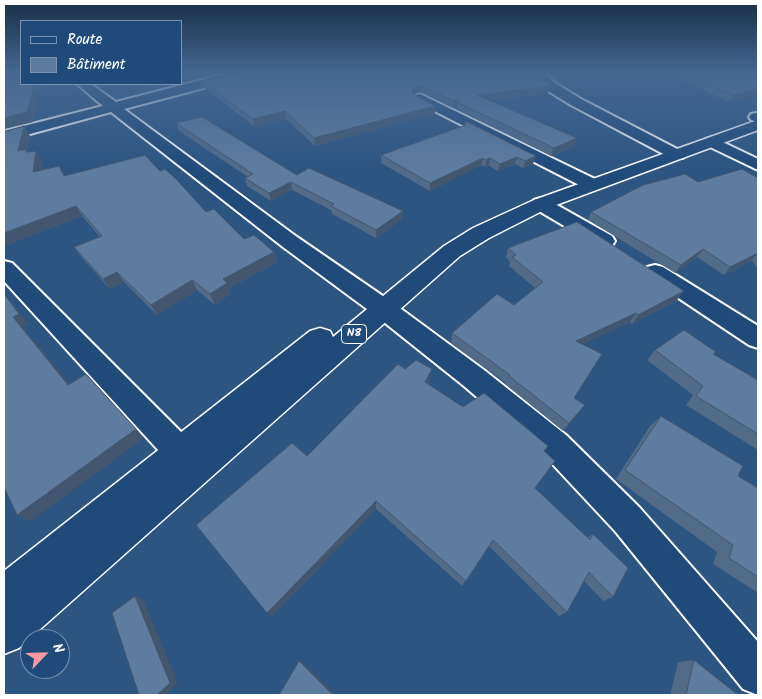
<!DOCTYPE html>
<html>
<head>
<meta charset="utf-8">
<style>
	body { margin:0 }
	#map { position:relative; width:762px; height:699px; overflow:hidden; background:#2c5582; font-family:Kalam,sans-serif }
	canvas { display:block }
	.frame { position:absolute; inset:0; border:5px solid #fff; pointer-events:none }
	.legend { position:absolute; left:20px; top:20px; width:162px; height:65px; box-sizing:border-box; background:#1f4a7a; border:1px solid #7992af; margin:0; padding:6px 9px; list-style:none; font-size:15px; color:#fff }
	.legend li { display:flex; align-items:center; gap:10px; height:25px }
	.legend b { width:25px; border:1px solid #7992af }
	.north { position:absolute; left:20px; top:629px; width:50px; height:50px; box-sizing:border-box; background:#1f4a7a; border:1px solid #7992af; border-radius:50%; rotate:66deg; font-size:14px; font-weight:700; line-height:20px; text-align:center; color:#fff }
	.north::after { content:''; display:block; margin:auto; width:18px; height:22px; background:#ff9aa2; clip-path:polygon(50% 0,100% 100%,50% 72%,0 100%) }
</style>
</head>
<body>
<div id="map">
<canvas width="762" height="699"></canvas>
<div class="frame"></div>
<ul class="legend">
<li><b style="height:6px;background:#1f4a7a"></b>Route</li>
<li><b style="height:14px;background:#5e7c9f"></b>Bâtiment</li>
</ul>
<div class="north">N</div>
</div>
<script>
const context = document.querySelector('canvas').getContext('2d');
context.lineJoin = 'round';
const poly = rows => new Path2D(rows.map(r => 'M' + r).join(''));
function strokePath(path, color, width, dash) { context.strokeStyle = color; context.lineWidth = width; context.lineCap = dash ? 'butt' : 'round'; context.setLineDash(dash || []); context.stroke(path); }
function paint(path, color) { context.fillStyle = color; context.fill(path, 'evenodd'); }
function label(font, color, halo, rows, align = 'center') {
  context.font = font + ' Kalam,sans-serif'; context.lineWidth = 4; context.setLineDash([]); context.textBaseline = 'middle'; context.strokeStyle = halo; context.fillStyle = color; for (const [text, x, y, turn = 0] of rows) {
    context.save(); context.translate(x, y); context.rotate((+turn || 0) * Math.PI / 180); context.textAlign = isNaN(turn) ? turn : align; if (halo) context.strokeText(text, 0, 0); context.fillText(text, 0, 0); context.restore();
  }
}
const minor = poly([
	[229,73,251,73,249,76,124,109,297,237,393,303,484,370,566,435,639,507,758,642,758,695,743,689,615,531,544,455,464,386,375,315,283,247,111,112,4,141,4,131,103,106,77,84,91,84,116,102,229,73],
	[530,73,544,73,555,83,581,99,683,152,685,155,683,158,671,158,571,105,545,89,530,73],
	[420,94,597,180,600,184,597,188,591,189,585,188,415,101,413,98,415,95,420,94],
	[756,113,758,113,758,122,751,120,749,117,751,114,756,113],
	[712,137,758,159,758,170,706,145,704,142,706,139,712,137],
	[541,198,548,200,612,236,615,241,612,246,605,247,598,246,534,208,532,204,534,200,541,198],
	[4,261,12,263,191,442,196,452,191,462,180,467,169,462,4,281,4,261],
	[655,265,663,267,758,326,758,348,749,345,647,277,644,272,647,267,655,265]
]);
const highway = poly([
	[758,120,758,130,548,208,489,238,460,256,19,648,4,654,4,571,310,331,320,328,330,331,333,337,444,246,473,228,534,200,758,120]
]);
const wall = poly([
	[181,73,220,73,193,80,188,76],
	[547,73,595,73,556,81],
	[666,73,758,73,730,102],
	[203,82,550,86,548,93,490,100,574,146,551,156,458,110,457,107,453,108,421,92,414,94,415,95,435,106,435,113,315,146,286,119,255,127,205,89],
	[144,84,167,84,156,88],
	[465,121,533,164,523,168,515,164,498,171,489,166,485,167,481,165,430,191,381,163,381,155,464,126],
	[176,123,297,175,403,211,402,219,376,238,332,214,331,210,292,190,271,201,247,186,245,178,248,177,179,131],
	[24,126,30,136,27,150,28,152,36,151,42,161,41,170,59,166,65,176,160,171,206,212,244,239,274,252,277,262,229,288,231,293,215,305,197,290,157,315,124,282,110,289,82,258,74,247,100,237,82,216,4,246,4,132],
	[758,178,758,270,752,260,724,275,697,257,675,273,588,220,591,212,698,182],
	[508,248,684,291,677,300,632,324,630,322,583,344,574,398,579,413,563,431,505,384,506,383,451,343,452,333,514,305,535,288,509,266,510,262,506,257],
	[655,350,714,355,758,380,758,450,686,405,693,395,647,360],
	[405,369,430,379,428,384,463,407,544,451,535,488,587,538,593,534,613,597,603,601,584,581,567,612,559,616,489,546,462,586,376,509,272,616,307,456],
	[661,416,738,476,758,488,758,593,713,564,717,552,616,479,650,426],
	[694,660,738,695,670,695,678,662]
]);
const shadedWall = poly([
	[181,73,187,73,188,76,181,78],
	[191,73,220,73,193,80],
	[560,73,595,73,556,81,558,74],
	[35,84,41,84,41,85,33,122,4,129,4,118],
	[155,84,167,84,156,88],
	[421,85,421,92,413,94,412,92,414,87],
	[550,86,548,93,476,102,477,95],
	[758,88,758,94,730,102,734,95],
	[458,99,457,107,453,108,454,101],
	[435,106,435,113,315,146,314,138],
	[285,111,286,119,255,127,253,119],
	[24,126,30,136,27,150,33,159,18,151],
	[577,138,574,146,551,156,554,148],
	[36,151,42,161,40,182,33,172],
	[536,156,533,164,523,168,525,161],
	[517,157,515,164,498,171,500,164],
	[483,158,481,165,430,191,430,183],
	[490,158,489,166,485,167,486,160],
	[291,182,292,190,271,201,269,193],
	[76,206,82,216,4,246,4,233],
	[403,211,402,219,376,238,376,230],
	[703,249,697,257,675,273,681,265],
	[274,252,277,262,229,288,231,293,215,305,210,294,223,279],
	[758,253,752,260,724,275,730,267],
	[117,272,124,282,110,289,103,279],
	[192,280,197,290,157,315,151,305],
	[684,291,677,300,632,324,638,315],
	[4,293,11,301,29,325,23,327,78,394,68,385,13,317],
	[636,313,630,322,571,350,576,341],
	[432,369,430,379,423,392,425,382],
	[86,374,144,438,31,521,17,515],
	[585,405,579,413,563,431,569,423],
	[376,501,376,509,272,616,267,613],
	[135,596,143,599,178,683,165,695,157,695],
	[299,661,303,663,336,695,333,695]
]);
const building = poly([
	[4,73,21,73,21,84,35,84,27,112,4,118,4,73],
	[238,73,537,73,550,86,477,95,577,138,554,148,459,103,458,99,454,101,421,85,414,87,412,92,415,95,435,106,314,138,285,111,253,119,203,82,238,73],
	[684,73,758,73,758,88,734,95,684,73],
	[202,117,297,175,309,168,403,211,376,230,331,206,334,204,291,182,269,193,245,178,253,174,176,123,202,117],
	[465,121,536,156,525,161,517,157,500,164,490,158,486,160,483,158,430,183,381,155,466,125,465,121],
	[24,126,18,151,26,149,26,152,36,151,33,172,59,166,64,176,145,155,160,171,165,169,176,179,206,212,214,209,244,239,254,235,274,252,223,279,227,283,210,294,192,280,151,305,117,272,103,279,74,247,102,236,76,206,4,233,4,132,24,126],
	[742,169,758,178,758,253,730,267,703,249,681,265,591,212,643,185,685,174,698,182,742,169],
	[577,222,684,291,638,315,636,313,576,341,602,354,574,398,585,405,569,423,509,376,510,375,452,333,497,294,514,305,543,282,512,257,516,255,508,248,577,222],
	[4,294,19,314,13,317,68,385,86,374,136,429,17,515,4,487,4,294],
	[684,330,716,352,713,354,758,380,758,434,696,396,703,386,655,350,684,330],
	[416,360,432,369,425,382,463,407,484,393,548,446,544,451,555,461,535,488,590,540,593,534,628,568,613,597,589,572,567,612,493,540,466,581,376,501,267,613,196,525,292,443,307,456,398,364,405,369,416,360],
	[661,416,743,466,738,476,758,488,758,577,729,558,733,545,625,470,661,416],
	[135,596,170,683,157,695,139,695,112,613,135,596],
	[694,660,738,695,686,695,694,660],
	[299,661,333,695,279,695,299,661]
]);
const shields = [
	[354,334,25]
];
const shieldNames = [
	["N8",354,334]
];
strokePath(minor, '#fff', 4);
strokePath(highway, '#fff', 3);
paint(minor, '#1f4a7a');
paint(highway, '#1f4a7a');
paint(wall, '#516b89');
paint(shadedWall, '#42576f');
paint(building, '#5e7c9f');
strokePath(building, '#42576f', 1);
const sky = context.createLinearGradient(0, 0, 0, 171);
sky.addColorStop(0, '#182f48');
sky.addColorStop(0.43, '#456892');
sky.addColorStop(1, '#45689200');
context.fillStyle = sky;
context.fillRect(0, 0, 762, 171);
for (const [x, y, w] of shields) { const box = new Path2D(); box.roundRect(x - w / 2, y - 9.5, w, 19, 4); context.fillStyle = '#1f4a7a'; context.fill(box); strokePath(box, '#fff', 1); }
label('bold 12px', '#fff', null, shieldNames);
</script>
</body>
</html>
